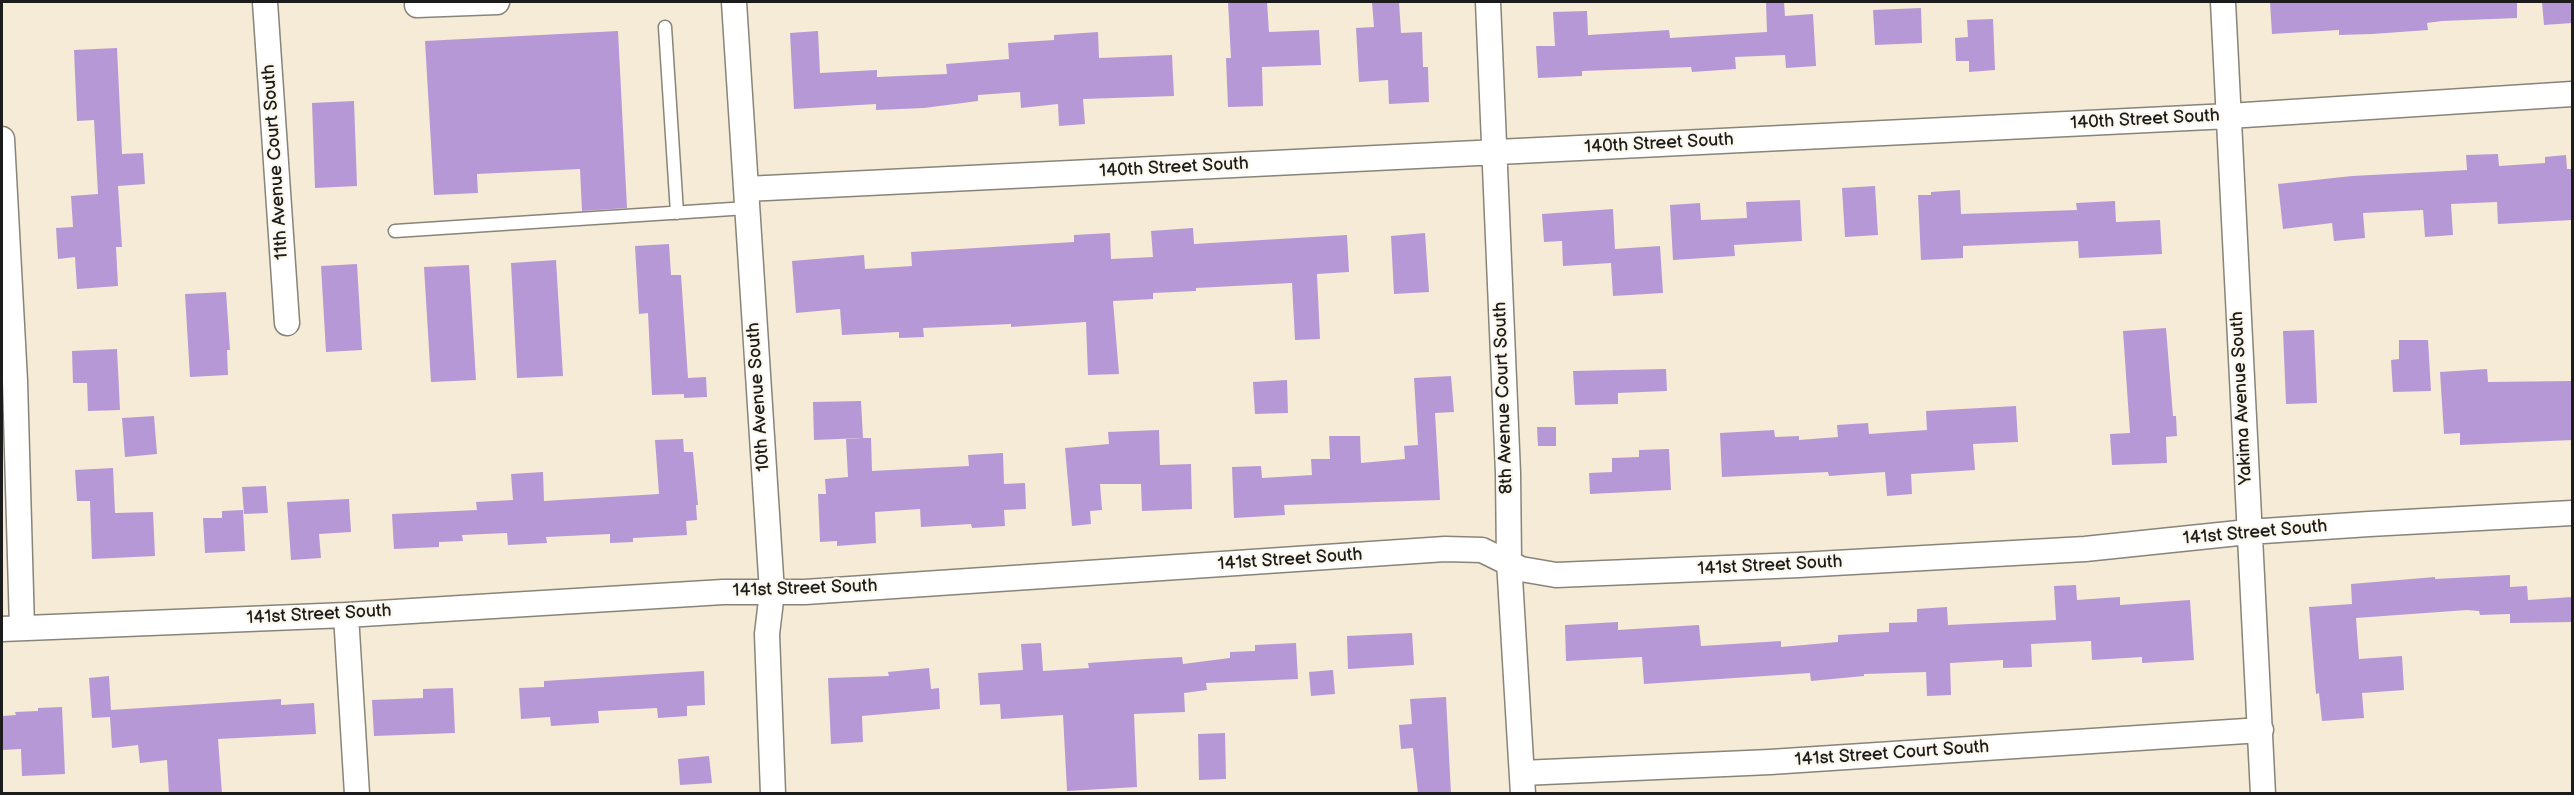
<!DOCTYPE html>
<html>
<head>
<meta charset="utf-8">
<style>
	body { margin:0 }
	#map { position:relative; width:2574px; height:795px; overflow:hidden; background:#f5ebd6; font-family:"Balsamiq Sans",sans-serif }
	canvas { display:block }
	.frame { position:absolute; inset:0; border:3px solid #1c1c1c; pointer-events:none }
</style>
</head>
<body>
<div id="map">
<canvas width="2574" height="795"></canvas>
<div class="frame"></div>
</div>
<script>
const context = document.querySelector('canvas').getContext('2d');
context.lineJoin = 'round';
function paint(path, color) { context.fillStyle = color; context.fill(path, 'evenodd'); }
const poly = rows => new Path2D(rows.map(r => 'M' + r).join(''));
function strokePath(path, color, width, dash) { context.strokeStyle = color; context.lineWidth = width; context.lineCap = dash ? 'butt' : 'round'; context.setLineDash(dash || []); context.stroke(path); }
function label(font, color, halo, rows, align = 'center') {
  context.font = font + ' "Balsamiq Sans",sans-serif'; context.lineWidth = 4.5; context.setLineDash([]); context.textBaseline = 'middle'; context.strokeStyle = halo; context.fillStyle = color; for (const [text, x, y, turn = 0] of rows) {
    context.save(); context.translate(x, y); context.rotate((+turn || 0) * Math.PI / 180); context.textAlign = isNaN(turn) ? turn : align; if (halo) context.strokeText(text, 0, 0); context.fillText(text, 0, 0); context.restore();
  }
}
const building = poly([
	[1228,2,1267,2,1269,32,1319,30,1321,65,1262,67,1263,106,1228,107,1226,58,1231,58],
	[1372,2,1399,2,1401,33,1422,32,1423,67,1428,67,1429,102,1389,104,1388,80,1359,82,1356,28,1374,27],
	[1766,2,1784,2,1785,16,1813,14,1816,66,1786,68,1785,55,1735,57,1736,69,1692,72,1691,67,1582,71,1582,76,1538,78,1536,46,1555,46,1553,12,1587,11,1588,35,1669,30,1670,38,1767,32],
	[2270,2,2517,2,2517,18,2442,21,2427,23,2428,30,2372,34,2339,35,2339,30,2272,34],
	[2542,2,2572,2,2572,23,2544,25],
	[1921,8,1922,43,1875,45,1873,10],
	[1993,19,1995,70,1969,72,1969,61,1956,61,1955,38,1968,37,1967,20],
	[618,31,627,208,582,211,580,169,477,174,478,193,434,195,425,41],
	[818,31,820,73,877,70,877,77,947,74,946,64,1009,59,1008,43,1054,40,1054,35,1098,32,1099,58,1172,55,1174,96,1083,99,1085,124,1059,126,1058,104,1021,108,1020,92,978,95,978,101,924,108,876,110,876,104,794,109,790,33],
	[117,48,122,154,143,153,145,184,118,186,122,247,116,247,118,286,77,289,75,257,58,259,56,228,73,227,71,196,98,194,94,120,77,121,74,50],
	[354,101,357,186,315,188,312,103],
	[2498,154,2499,166,2545,163,2545,157,2566,155,2567,169,2572,169,2572,220,2498,224,2497,202,2451,204,2453,235,2425,237,2423,210,2363,213,2365,238,2334,241,2332,223,2283,229,2278,184,2352,176,2467,170,2466,155],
	[1875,186,1878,235,1845,237,1842,188],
	[1960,190,1961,214,2077,210,2076,203,2115,201,2116,222,2160,220,2162,254,2079,258,2078,241,1963,246,1963,258,1921,260,1918,195,1931,195,1931,192],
	[1800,200,1802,241,1734,245,1735,256,1673,260,1670,205,1700,203,1701,220,1747,218,1746,202],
	[1613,209,1615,249,1660,246,1663,293,1613,296,1611,263,1563,266,1562,241,1544,242,1542,214],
	[1193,228,1194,244,1347,235,1349,272,1317,274,1320,339,1295,340,1292,283,1196,288,1196,291,1153,293,1153,299,1113,301,1119,374,1088,375,1086,322,1011,327,1011,324,923,328,924,337,899,338,899,332,842,335,840,309,796,313,792,261,864,255,865,269,912,266,911,252,1074,242,1074,235,1110,233,1111,259,1153,257,1151,231],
	[1425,233,1429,292,1394,294,1391,236],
	[669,244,671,275,681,275,688,378,706,377,707,397,684,398,684,394,652,395,648,313,639,314,635,246],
	[556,260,563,376,517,378,511,263],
	[357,264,362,350,326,352,321,266],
	[469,265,476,380,431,382,424,267],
	[226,292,230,350,227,350,228,375,190,377,185,294],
	[2166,328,2173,416,2176,416,2177,436,2166,437,2167,463,2112,465,2110,434,2130,433,2123,331],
	[2314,330,2317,403,2286,404,2283,331],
	[2399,340,2428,340,2431,391,2393,392,2391,360,2399,359],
	[117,349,120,410,88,411,87,383,73,383,72,351],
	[1666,369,1667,391,1618,393,1618,404,1575,405,1573,371],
	[2487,369,2488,382,2572,381,2572,440,2460,445,2460,433,2444,434,2440,372],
	[1451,376,1454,412,1435,413,1440,500,1284,505,1285,515,1234,518,1232,467,1261,466,1262,478,1312,475,1311,459,1330,459,1329,436,1360,436,1361,463,1405,459,1404,446,1418,445,1414,378],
	[1287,380,1288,413,1255,414,1253,382],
	[861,401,863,438,871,438,872,471,969,466,968,455,1003,453,1004,484,1025,483,1026,509,1004,510,1005,526,972,528,971,524,921,527,920,509,875,512,876,543,837,546,837,541,820,542,818,494,826,494,825,479,848,477,846,439,863,438,814,440,813,402],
	[2016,406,2018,442,1973,444,1975,470,1911,474,1912,494,1887,496,1885,472,1829,476,1828,472,1722,477,1720,433,1774,430,1775,437,1799,436,1799,440,1838,437,1837,425,1868,423,1869,434,1927,430,1926,411],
	[154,416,157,454,125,457,122,418],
	[1537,427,1556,427,1556,446,1538,446],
	[1159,430,1160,465,1191,464,1192,509,1142,511,1141,484,1100,484,1102,510,1090,511,1091,524,1072,526,1065,448,1109,444,1108,432],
	[683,439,684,452,693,452,698,505,696,505,697,520,686,521,687,535,633,538,633,542,610,543,610,534,546,537,547,543,508,545,507,533,462,535,463,541,439,542,439,547,394,549,392,514,477,510,476,502,513,500,511,474,543,472,544,501,659,494,655,440],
	[1669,449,1671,490,1590,494,1589,473,1612,472,1612,458,1639,457,1639,450],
	[113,468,115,513,153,512,155,556,92,559,90,501,77,501,75,470],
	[266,486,268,513,244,514,242,487],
	[349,499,351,532,319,534,321,558,291,560,287,502],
	[243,510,245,551,205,553,203,518,222,518,222,511],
	[2510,575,2510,587,2527,586,2528,600,2572,597,2572,622,2510,623,2510,614,2480,615,2479,611,2467,610,2356,618,2359,659,2402,656,2404,690,2362,693,2364,718,2322,721,2319,693,2316,694,2309,607,2352,604,2351,584,2435,577,2435,579],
	[2076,585,2077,600,2120,597,2120,605,2190,600,2194,660,2142,663,2142,657,2092,660,2091,641,2031,644,2032,667,2003,668,2003,660,1950,663,1951,695,1927,696,1926,672,1864,674,1864,676,1811,681,1810,673,1644,684,1642,657,1566,661,1565,625,1618,622,1618,630,1699,625,1701,646,1781,641,1781,647,1838,642,1838,635,1889,632,1889,623,1917,622,1917,609,1947,607,1948,625,2056,620,2054,586],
	[1412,633,1414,665,1348,669,1347,636],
	[1041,643,1043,671,1089,668,1088,663,1146,659,1182,657,1183,664,1230,658,1230,652,1255,651,1255,645,1296,643,1298,679,1206,683,1207,690,1184,693,1185,712,1134,714,1137,787,1067,791,1063,715,1001,719,1000,704,980,705,978,673,1023,670,1021,644],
	[929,668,931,689,939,688,940,709,862,716,863,742,831,744,828,678,889,676,888,672],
	[1333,670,1335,694,1311,696,1309,672],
	[704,671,705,705,687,706,687,716,658,718,657,708,598,711,599,723,551,726,550,717,521,719,519,688,544,687,544,681],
	[109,676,111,710,281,699,281,705,314,703,316,734,218,739,222,794,169,794,167,760,140,763,138,745,112,748,110,717,92,718,89,678],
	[453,688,455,733,374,736,372,700,423,698,423,689],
	[1446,697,1451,794,1418,794,1413,748,1401,749,1399,725,1412,724,1410,699],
	[62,707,65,774,22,776,21,749,2,750,2,716,16,715,15,712,38,711,38,708],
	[1225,733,1226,779,1199,780,1198,734],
	[709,756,712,783,680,785,678,759]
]);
const service = poly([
	[665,27,677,213],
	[395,231,747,208]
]);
const minor = poly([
	[265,2,287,323],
	[734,2,772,592,767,634,773,794],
	[1488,2,1508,473,1509,561,1523,794],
	[2223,2,2263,794],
	[417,5,497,2],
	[2,139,15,381,22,628],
	[746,189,2229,116,2572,94],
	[346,615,357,794],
	[2,629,346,615,723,592,805,592,1445,549,1482,550,1521,569,1556,575,1799,565,2085,549,2248,532,2369,524,2572,513],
	[1522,773,1770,762,2261,730]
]);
const streetNames = [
	["140th Street South",2145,120,-3],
	["140th Street South",1659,144,-3],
	["11th Avenue Court South",276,162,-94],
	["140th Street South",1174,168,-3],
	["10th Avenue South",759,397,-94],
	["8th Avenue Court South",1504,398,-92],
	["Yakima Avenue South",2242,398,-93],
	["141st Street South",2255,533,-5],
	["141st Street South",1290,560,-4],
	["141st Street South",1770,566,-3],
	["141st Street South",805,589,-2],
	["141st Street South",319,615,-3],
	["141st Street Court South",1892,754,-4]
];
paint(building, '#b798d6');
strokePath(service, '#888479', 15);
strokePath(minor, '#888479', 27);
strokePath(service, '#fff', 12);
strokePath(minor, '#fff', 24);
label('18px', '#1c1c1c', '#fbf7ec', streetNames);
</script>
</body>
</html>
